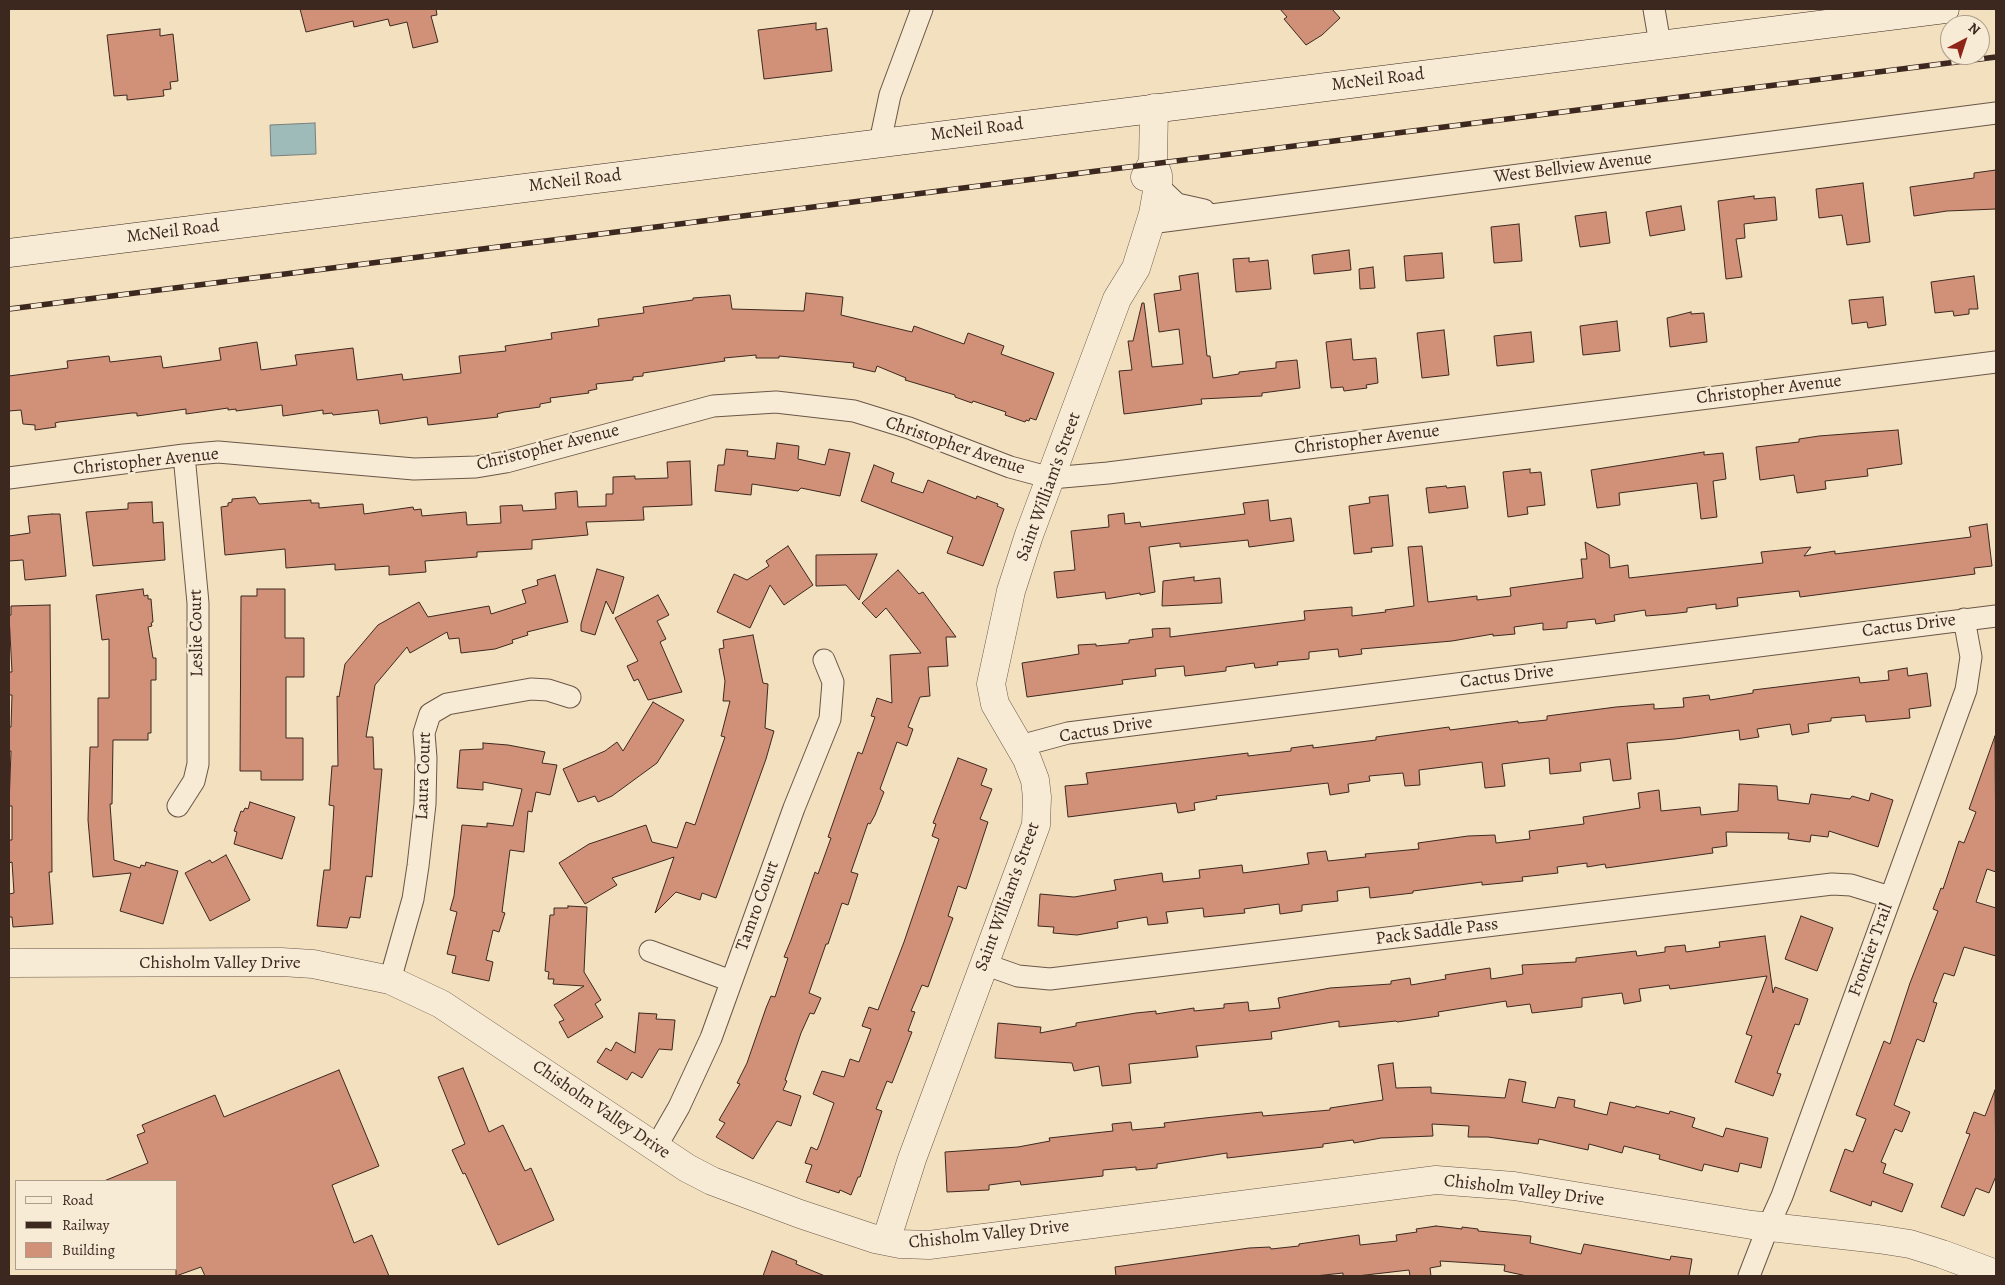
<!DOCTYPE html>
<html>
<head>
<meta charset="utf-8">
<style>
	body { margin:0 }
	#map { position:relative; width:2005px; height:1285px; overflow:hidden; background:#f3e0be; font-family:Alegreya,serif }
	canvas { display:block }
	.frame { position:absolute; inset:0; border:10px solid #3d2820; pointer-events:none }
	.legend { position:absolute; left:15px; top:1180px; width:162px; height:90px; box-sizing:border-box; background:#f7ebd5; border:1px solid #ad9d8d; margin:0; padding:6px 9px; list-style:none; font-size:15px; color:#3d2820 }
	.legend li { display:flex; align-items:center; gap:10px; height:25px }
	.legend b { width:25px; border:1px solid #ad9d8d }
	.north { position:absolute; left:1940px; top:15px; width:50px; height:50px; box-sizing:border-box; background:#f7ebd5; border:1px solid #ad9d8d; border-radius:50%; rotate:40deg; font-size:14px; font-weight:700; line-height:20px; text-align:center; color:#3d2820 }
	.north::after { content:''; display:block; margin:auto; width:18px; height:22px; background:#8f2418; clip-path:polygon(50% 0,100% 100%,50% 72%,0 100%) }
</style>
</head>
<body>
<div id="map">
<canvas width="2005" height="1285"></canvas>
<div class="frame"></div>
<ul class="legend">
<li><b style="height:6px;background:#f7ebd5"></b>Road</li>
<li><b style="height:6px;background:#3d2820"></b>Railway</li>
<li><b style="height:14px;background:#d19178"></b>Building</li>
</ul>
<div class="north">N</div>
</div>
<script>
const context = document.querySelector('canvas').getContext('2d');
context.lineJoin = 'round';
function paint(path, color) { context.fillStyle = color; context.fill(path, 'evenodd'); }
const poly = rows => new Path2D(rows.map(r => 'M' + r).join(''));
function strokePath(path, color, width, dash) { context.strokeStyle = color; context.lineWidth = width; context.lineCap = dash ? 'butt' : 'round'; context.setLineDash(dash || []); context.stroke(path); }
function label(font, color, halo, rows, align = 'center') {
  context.font = font + ' Alegreya,serif'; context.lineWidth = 4.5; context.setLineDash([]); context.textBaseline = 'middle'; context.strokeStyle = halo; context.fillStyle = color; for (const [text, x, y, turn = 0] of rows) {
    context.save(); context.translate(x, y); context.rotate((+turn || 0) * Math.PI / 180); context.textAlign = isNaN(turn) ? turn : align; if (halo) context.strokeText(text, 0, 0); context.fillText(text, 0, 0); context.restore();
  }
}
const water = poly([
	[315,123,316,154,271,156,270,125,315,123]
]);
const building = poly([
	[300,9,436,9,437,15,431,16,438,42,413,48,407,22,390,26,388,19,354,27,353,21,306,32,300,9],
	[1280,9,1332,9,1340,18,1322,35,1306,45,1284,19,1287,17,1280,9],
	[816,23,816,30,827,28,832,71,764,79,758,30,816,23],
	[160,29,160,36,173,34,178,81,170,82,171,89,163,90,164,96,127,100,127,95,114,96,107,35,160,29],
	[1996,170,1996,209,1947,211,1914,216,1910,187,1974,178,1974,173,1996,170],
	[1863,183,1870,242,1847,245,1842,215,1819,218,1816,189,1863,183],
	[1754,196,1754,199,1775,197,1777,220,1744,224,1745,238,1736,239,1742,277,1726,279,1718,201,1754,196],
	[1681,206,1685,230,1650,236,1646,212,1681,206],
	[1606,212,1610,243,1580,247,1575,216,1606,212],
	[1519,224,1522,261,1494,263,1491,227,1519,224],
	[1349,250,1351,270,1314,274,1312,255,1349,250],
	[1442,253,1444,278,1406,281,1404,256,1442,253],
	[1249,258,1249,262,1268,260,1271,289,1236,292,1233,259,1249,258],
	[1373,267,1375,288,1360,289,1359,269,1373,267],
	[1198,273,1207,356,1210,356,1213,378,1239,374,1239,372,1276,368,1276,362,1297,360,1300,388,1262,393,1262,396,1201,399,1202,404,1124,414,1119,371,1132,370,1128,341,1133,341,1142,303,1144,303,1152,367,1183,364,1179,329,1159,332,1154,294,1181,290,1179,276,1198,273],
	[1974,276,1978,309,1969,309,1969,314,1954,316,1953,311,1935,313,1931,282,1974,276],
	[806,293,843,297,841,315,912,332,914,326,964,344,968,333,1004,346,1001,354,1054,373,1036,420,1030,418,1029,421,1026,420,1025,422,1005,415,1006,412,973,401,972,403,955,397,955,395,905,380,906,378,877,366,875,372,853,367,854,363,779,356,779,358,756,358,756,355,724,358,725,361,643,373,643,376,633,377,633,380,596,384,597,389,588,391,589,393,550,398,551,402,540,404,540,407,504,412,497,414,498,417,428,425,427,417,380,424,378,410,333,415,332,413,323,414,323,410,283,416,282,405,236,411,236,409,228,410,228,408,186,414,186,409,137,416,137,413,132,413,59,422,55,423,56,427,35,430,35,425,23,424,21,410,9,411,9,376,68,368,67,361,109,356,110,362,161,356,163,368,221,360,219,348,257,342,261,370,297,365,295,355,353,348,357,380,402,374,403,380,461,373,459,356,506,351,505,346,552,339,551,333,599,326,598,319,644,313,643,307,693,300,693,298,730,295,732,309,804,311,806,293],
	[1883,297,1886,325,1868,328,1867,322,1852,324,1849,300,1883,297],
	[1691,312,1691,314,1704,313,1707,342,1670,347,1667,318,1691,312],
	[1617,321,1620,351,1583,355,1580,326,1617,321],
	[1444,330,1449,375,1422,378,1417,333,1444,330],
	[1531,332,1534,362,1497,366,1494,336,1531,332],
	[1351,339,1353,360,1376,358,1378,383,1366,385,1367,388,1344,391,1343,387,1331,388,1326,342,1351,339],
	[1898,430,1902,464,1867,469,1868,476,1825,481,1826,489,1797,493,1794,475,1760,480,1756,447,1799,442,1799,439,1819,436,1898,430],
	[777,443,799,446,798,459,825,465,829,449,850,453,840,496,801,488,798,491,752,484,751,495,715,491,718,465,724,465,726,449,748,451,747,456,775,459,777,443],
	[1704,452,1704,455,1723,453,1726,479,1713,481,1717,517,1701,519,1697,483,1619,493,1620,505,1597,508,1591,470,1704,452],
	[690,461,692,505,643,507,644,520,586,522,588,535,532,540,532,549,477,552,477,557,425,561,426,572,389,575,389,566,335,570,335,564,286,568,285,549,225,555,221,507,228,506,228,503,232,502,232,499,255,497,259,504,311,500,311,503,319,503,319,508,363,504,364,514,413,507,414,510,421,509,422,516,466,512,467,525,501,523,500,506,522,505,523,511,556,509,555,493,577,491,578,507,606,506,606,494,613,494,613,477,635,476,635,479,668,478,667,462,690,461],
	[874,465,894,473,891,482,923,493,928,480,976,499,977,496,998,504,997,506,1004,509,983,566,947,553,953,537,861,501,874,465],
	[1530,469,1530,473,1541,472,1545,505,1527,507,1528,514,1508,517,1503,472,1530,469],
	[1446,486,1447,488,1465,486,1468,508,1429,513,1426,488,1446,486],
	[1388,495,1393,546,1371,548,1372,552,1354,554,1349,506,1370,503,1369,497,1388,495],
	[1268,500,1270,521,1291,518,1294,541,1249,547,1248,540,1180,547,1180,543,1149,547,1155,592,1140,595,1140,593,1106,599,1105,592,1057,598,1054,572,1075,570,1071,531,1109,527,1108,515,1124,513,1125,524,1140,522,1141,527,1245,514,1243,503,1268,500],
	[152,502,153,523,163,522,165,560,93,566,86,512,128,509,128,503,152,502],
	[52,514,60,514,66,576,25,580,23,560,9,561,9,536,30,533,28,516,52,514],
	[1987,524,1992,566,1974,568,1975,574,1800,597,1799,591,1737,598,1738,606,1716,609,1716,604,1687,608,1687,612,1670,614,1646,616,1645,610,1614,615,1615,621,1596,624,1595,619,1567,622,1567,628,1543,630,1543,623,1514,627,1515,634,1493,636,1493,634,1452,641,1361,649,1362,654,1339,657,1338,649,1309,652,1309,659,1277,662,1278,665,1255,668,1254,663,1226,667,1226,671,1185,676,1184,666,1155,669,1156,676,1122,680,1123,684,1027,697,1022,663,1079,654,1078,645,1096,644,1096,646,1129,643,1129,640,1153,637,1152,629,1170,628,1170,637,1305,620,1304,611,1352,607,1352,616,1386,612,1385,610,1414,606,1408,547,1422,546,1428,602,1477,596,1477,600,1511,596,1510,588,1583,578,1581,559,1587,559,1585,542,1609,555,1610,568,1628,565,1629,578,1763,563,1761,552,1811,547,1804,556,1835,551,1835,554,1971,537,1969,527,1987,524],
	[788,546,813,585,784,605,770,585,750,628,717,612,734,574,747,580,769,566,766,561,788,546],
	[877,554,859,600,846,585,816,586,816,555,877,554],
	[597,569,624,577,613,614,606,601,595,635,581,631,581,624,597,569],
	[898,570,919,594,923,592,956,637,946,637,948,666,928,667,930,696,920,697,908,727,913,729,907,746,897,742,880,789,884,792,875,815,870,824,868,823,851,872,858,874,848,905,842,903,828,944,826,944,809,993,821,998,814,1014,810,1013,801,1033,785,1080,787,1081,783,1090,801,1096,791,1126,777,1121,753,1159,716,1137,725,1123,719,1120,740,1084,737,1083,747,1063,766,1008,771,996,775,997,788,958,784,957,791,940,815,872,818,874,831,838,828,837,858,752,862,754,875,717,871,716,877,698,892,703,890,655,921,653,886,608,876,618,862,603,898,570],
	[555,575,568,622,527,632,528,635,512,640,513,643,495,649,461,653,459,638,449,639,447,632,410,653,407,647,375,685,366,737,373,737,374,769,382,769,372,877,366,876,360,918,350,917,347,928,317,926,324,870,330,870,334,806,329,805,332,766,338,766,337,696,339,697,345,664,378,625,419,602,428,617,489,606,491,614,526,603,522,590,538,585,537,580,555,575],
	[1194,577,1194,581,1220,578,1222,603,1162,606,1163,581,1194,577],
	[143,589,144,596,148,595,148,599,151,599,153,622,151,623,152,626,148,627,153,658,156,658,156,680,151,680,151,733,148,733,148,740,113,740,112,804,110,804,114,860,140,868,141,865,145,866,146,862,178,871,163,924,120,911,131,873,93,877,88,820,90,747,98,747,98,698,109,698,109,639,102,640,96,595,143,589],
	[257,589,285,589,285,638,304,638,304,677,286,677,286,738,303,738,303,780,261,780,261,771,240,771,241,596,257,596,257,589],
	[658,595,669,615,657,621,666,639,660,642,682,692,648,700,638,679,634,681,627,666,638,661,615,618,658,595],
	[50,605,52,872,49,872,53,924,13,927,12,917,9,917,9,894,14,893,12,862,9,863,9,840,12,840,12,806,9,806,11,751,9,751,9,727,11,727,12,695,9,695,9,672,12,672,9,615,11,615,11,606,50,605],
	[753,635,763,683,768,684,765,728,774,731,766,759,716,898,702,893,700,900,676,892,655,913,674,857,612,878,617,885,585,904,559,863,589,844,646,825,652,842,677,848,686,822,695,825,725,737,721,736,730,701,723,701,725,681,719,649,724,648,723,640,753,635],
	[1907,668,1908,676,1927,673,1931,706,1909,709,1910,718,1866,722,1865,715,1831,718,1831,721,1808,724,1809,732,1792,735,1790,724,1757,729,1759,737,1740,740,1739,730,1675,739,1627,743,1631,779,1613,781,1610,759,1580,763,1581,771,1550,774,1549,758,1502,764,1505,786,1485,788,1482,762,1419,770,1420,785,1405,786,1403,773,1369,776,1370,781,1348,784,1349,792,1330,795,1328,783,1216,796,1217,799,1194,803,1195,810,1178,813,1176,803,1068,817,1065,786,1088,784,1086,773,1248,753,1248,756,1291,751,1291,748,1313,745,1313,748,1376,740,1376,737,1449,727,1450,730,1518,721,1518,723,1547,720,1547,716,1616,707,1654,704,1654,709,1684,707,1683,698,1709,695,1710,700,1753,693,1753,690,1859,677,1860,683,1889,680,1888,671,1907,668],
	[653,702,684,720,657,763,612,796,598,802,595,796,578,802,563,769,605,751,617,742,623,751,653,702],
	[1995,736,1996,872,1987,869,1976,902,1996,908,1996,956,1964,947,1954,976,1944,973,1933,1002,1937,1003,1924,1042,1917,1039,1894,1105,1910,1112,1902,1132,1895,1129,1881,1162,1886,1164,1883,1173,1913,1184,1902,1212,1872,1201,1871,1206,1830,1191,1845,1149,1853,1152,1866,1119,1856,1115,1884,1041,1890,1044,1910,983,1938,911,1933,909,1941,888,1943,889,1959,841,1964,843,1976,812,1969,809,1995,736],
	[483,743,508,745,545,752,542,763,557,765,550,795,536,792,532,812,528,811,524,852,510,850,502,912,505,913,499,932,493,930,486,960,493,962,489,981,452,973,456,956,447,954,457,912,450,910,454,896,462,825,487,827,487,823,513,826,522,789,483,782,483,790,457,788,460,750,483,749,483,743],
	[958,758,987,769,981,785,992,789,980,819,988,822,966,889,958,886,948,916,953,918,928,987,922,985,911,1011,915,1012,908,1031,912,1032,892,1083,887,1081,876,1109,882,1111,860,1177,858,1177,851,1195,840,1190,839,1193,806,1182,812,1165,805,1163,811,1147,817,1150,820,1143,834,1103,813,1094,822,1071,844,1077,850,1059,859,1062,871,1029,862,1026,869,1007,878,1010,904,942,939,839,932,836,936,824,933,823,958,758],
	[1739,784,1777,786,1778,800,1809,804,1811,794,1850,799,1852,796,1869,801,1871,793,1893,800,1878,847,1829,831,1828,837,1811,835,1810,842,1788,839,1789,833,1726,832,1727,846,1712,848,1713,853,1606,868,1605,864,1587,867,1587,863,1557,867,1558,873,1522,877,1523,881,1482,885,1482,882,1413,891,1413,893,1370,898,1369,887,1337,891,1338,901,1302,905,1302,911,1280,914,1279,904,1244,909,1245,913,1204,917,1203,908,1166,912,1168,923,1148,925,1147,917,1117,922,1118,928,1077,935,1053,933,1054,927,1038,926,1040,894,1074,897,1116,890,1114,880,1162,873,1163,882,1200,878,1199,870,1242,865,1243,873,1273,869,1309,864,1307,853,1326,851,1328,861,1366,857,1365,854,1419,849,1418,843,1468,836,1495,835,1496,843,1530,839,1529,831,1584,824,1583,817,1640,808,1638,793,1659,790,1661,811,1700,807,1701,815,1738,811,1739,784],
	[250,802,295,817,282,859,234,844,237,832,234,831,241,811,243,812,245,808,248,809,250,802],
	[226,855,250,900,210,921,185,873,210,860,212,863,226,855],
	[568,906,587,907,584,972,601,1000,595,1004,603,1017,568,1038,559,1022,564,1020,554,1005,584,986,553,984,554,979,548,979,549,972,545,971,550,915,554,915,554,908,568,908,568,906],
	[1801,916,1833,928,1817,971,1785,959,1801,916],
	[1765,936,1773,993,1775,987,1808,999,1799,1025,1795,1024,1777,1073,1781,1074,1773,1096,1735,1082,1752,1036,1746,1034,1767,976,1670,989,1669,985,1639,989,1641,1001,1624,1004,1622,993,1582,998,1582,1007,1532,1013,1530,1004,1507,1007,1506,1001,1438,1012,1439,1016,1397,1022,1396,1021,1339,1027,1339,1021,1271,1032,1272,1039,1196,1046,1198,1057,1129,1064,1131,1083,1102,1086,1099,1066,1074,1071,1072,1063,995,1058,998,1023,1041,1027,1040,1033,1076,1026,1076,1023,1136,1013,1156,1011,1156,1014,1194,1008,1194,1011,1224,1008,1224,1004,1248,1002,1249,1011,1280,1008,1278,998,1330,988,1391,984,1391,981,1410,978,1411,985,1446,979,1445,975,1490,968,1491,979,1523,974,1522,965,1576,962,1576,958,1636,951,1637,956,1665,952,1665,947,1685,945,1686,952,1720,947,1719,942,1765,936],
	[639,1013,657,1014,656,1019,675,1020,672,1050,659,1049,642,1078,632,1072,627,1080,597,1062,606,1048,611,1051,616,1042,635,1053,639,1013],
	[1393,1063,1396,1088,1431,1087,1431,1093,1505,1098,1509,1079,1526,1082,1522,1102,1555,1108,1558,1097,1575,1100,1574,1107,1607,1115,1610,1102,1635,1108,1636,1106,1669,1114,1670,1111,1695,1118,1692,1127,1723,1137,1726,1128,1768,1138,1761,1168,1740,1163,1738,1172,1704,1164,1702,1171,1659,1159,1660,1155,1624,1146,1622,1153,1589,1144,1588,1150,1539,1139,1538,1144,1488,1137,1468,1137,1469,1126,1432,1124,1433,1136,1381,1138,1354,1143,1353,1140,1323,1144,1323,1147,1227,1158,1227,1153,1157,1164,1157,1168,1136,1170,1136,1167,1103,1170,1103,1176,1021,1185,1020,1181,989,1185,989,1190,947,1192,945,1152,1018,1147,1050,1141,1049,1138,1113,1131,1112,1124,1131,1122,1132,1130,1165,1127,1164,1123,1205,1118,1262,1112,1263,1116,1330,1110,1330,1108,1383,1100,1378,1065,1393,1063],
	[463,1068,489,1132,503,1125,525,1171,531,1168,554,1220,498,1245,465,1173,463,1174,452,1150,465,1144,438,1077,463,1068],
	[339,1070,379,1166,332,1185,354,1243,372,1235,389,1276,205,1276,201,1267,176,1276,176,1181,104,1181,148,1163,137,1135,145,1132,142,1125,215,1095,224,1117,339,1070],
	[1995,1090,1996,1176,1989,1193,1976,1188,1964,1216,1941,1207,1970,1134,1966,1133,1974,1112,1985,1116,1995,1090],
	[1436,1226,1462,1229,1462,1227,1478,1229,1478,1231,1531,1236,1530,1243,1581,1254,1584,1244,1670,1260,1671,1256,1692,1259,1689,1276,1527,1276,1504,1271,1505,1265,1440,1261,1441,1266,1430,1268,1431,1276,1410,1276,1409,1270,1357,1276,1343,1276,1343,1273,1315,1276,1116,1276,1115,1267,1249,1248,1270,1247,1271,1249,1299,1246,1299,1244,1359,1235,1360,1245,1397,1241,1396,1235,1417,1232,1416,1229,1436,1226],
	[772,1251,797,1261,796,1264,825,1276,763,1276,772,1251]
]);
const minor = poly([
	[1654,9,1660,44],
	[880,142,890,95,922,9],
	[1158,186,1177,204,1204,210],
	[1150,223,1996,113],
	[9,478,184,455,218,452,414,469,476,467,506,462,713,406,776,402,854,411,909,428,1010,467,1051,478,1108,473,1996,362],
	[1020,746,1068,733,1996,616],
	[178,806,194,781,198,764,198,603,184,455],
	[650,951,731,981],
	[984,964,1018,976,1050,979,1832,884,1851,885,1890,897],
	[390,980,413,899,418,866,425,804,426,758,424,733,430,714,447,704,531,689,548,690,570,697],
	[656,1147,679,1107,711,1038,794,808,830,719,833,682,824,660],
	[1749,1276,1768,1227,1782,1196,1966,690,1971,657,1964,619]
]);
const tertiary = poly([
	[1145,177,1153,162,1154,108],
	[9,963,281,962,313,964,390,980,441,1004,687,1168,712,1181,800,1214,875,1239,900,1244,929,1245,1436,1180,1514,1186,1752,1225,1878,1239,1910,1244,1942,1254,1996,1274],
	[886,1241,912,1159,1036,825,1037,797,1035,780,1027,759,995,704,991,684,1011,591,1029,535,1117,299,1136,268,1153,214,1158,186,1158,175,1153,162]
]);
const secondary = poly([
	[9,253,1945,9]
]);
const rail = poly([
	[9,309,1996,57]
]);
const streetNames = [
	["McNeil Road",1378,80,-7],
	["McNeil Road",977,130,-7],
	["West Bellview Avenue",1573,168,-7],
	["McNeil Road",575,181,-7],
	["McNeil Road",173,232,-7],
	["Christopher Avenue",1769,390,-7],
	["Christopher Avenue",1367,440,-7],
	["Christopher Avenue",955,446,19],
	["Christopher Avenue",548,448,-14],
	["Christopher Avenue",146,462,-6],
	["Saint William's Street",1049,487,-70],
	["Cactus Drive",1909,626,-7],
	["Leslie Court",197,633,-91],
	["Cactus Drive",1507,677,-7],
	["Cactus Drive",1106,730,-9],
	["Laura Court",424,776,-88],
	["Saint William's Street",1008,897,-70],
	["Tamro Court",758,906,-70],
	["Pack Saddle Pass",1437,932,-7],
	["Frontier Trail",1871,950,-70],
	["Chisholm Valley Drive",220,964],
	["Chisholm Valley Drive",601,1110,34],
	["Chisholm Valley Drive",1524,1191,7],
	["Chisholm Valley Drive",989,1235,-6]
];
paint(water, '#9ebbb9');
strokePath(water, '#77807c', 1);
paint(building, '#d19178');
strokePath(building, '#3d2820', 1);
strokePath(minor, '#6a5648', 23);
strokePath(tertiary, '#6a5648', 29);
strokePath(secondary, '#3d2820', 29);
strokePath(minor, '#f7ebd5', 21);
strokePath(tertiary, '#f7ebd5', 28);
strokePath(secondary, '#f7ebd5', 28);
strokePath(rail, '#3d2820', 5.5);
strokePath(rail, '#f7ebd5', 4, [11]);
label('18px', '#3d2820', '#f7ebd5', streetNames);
</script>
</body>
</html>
